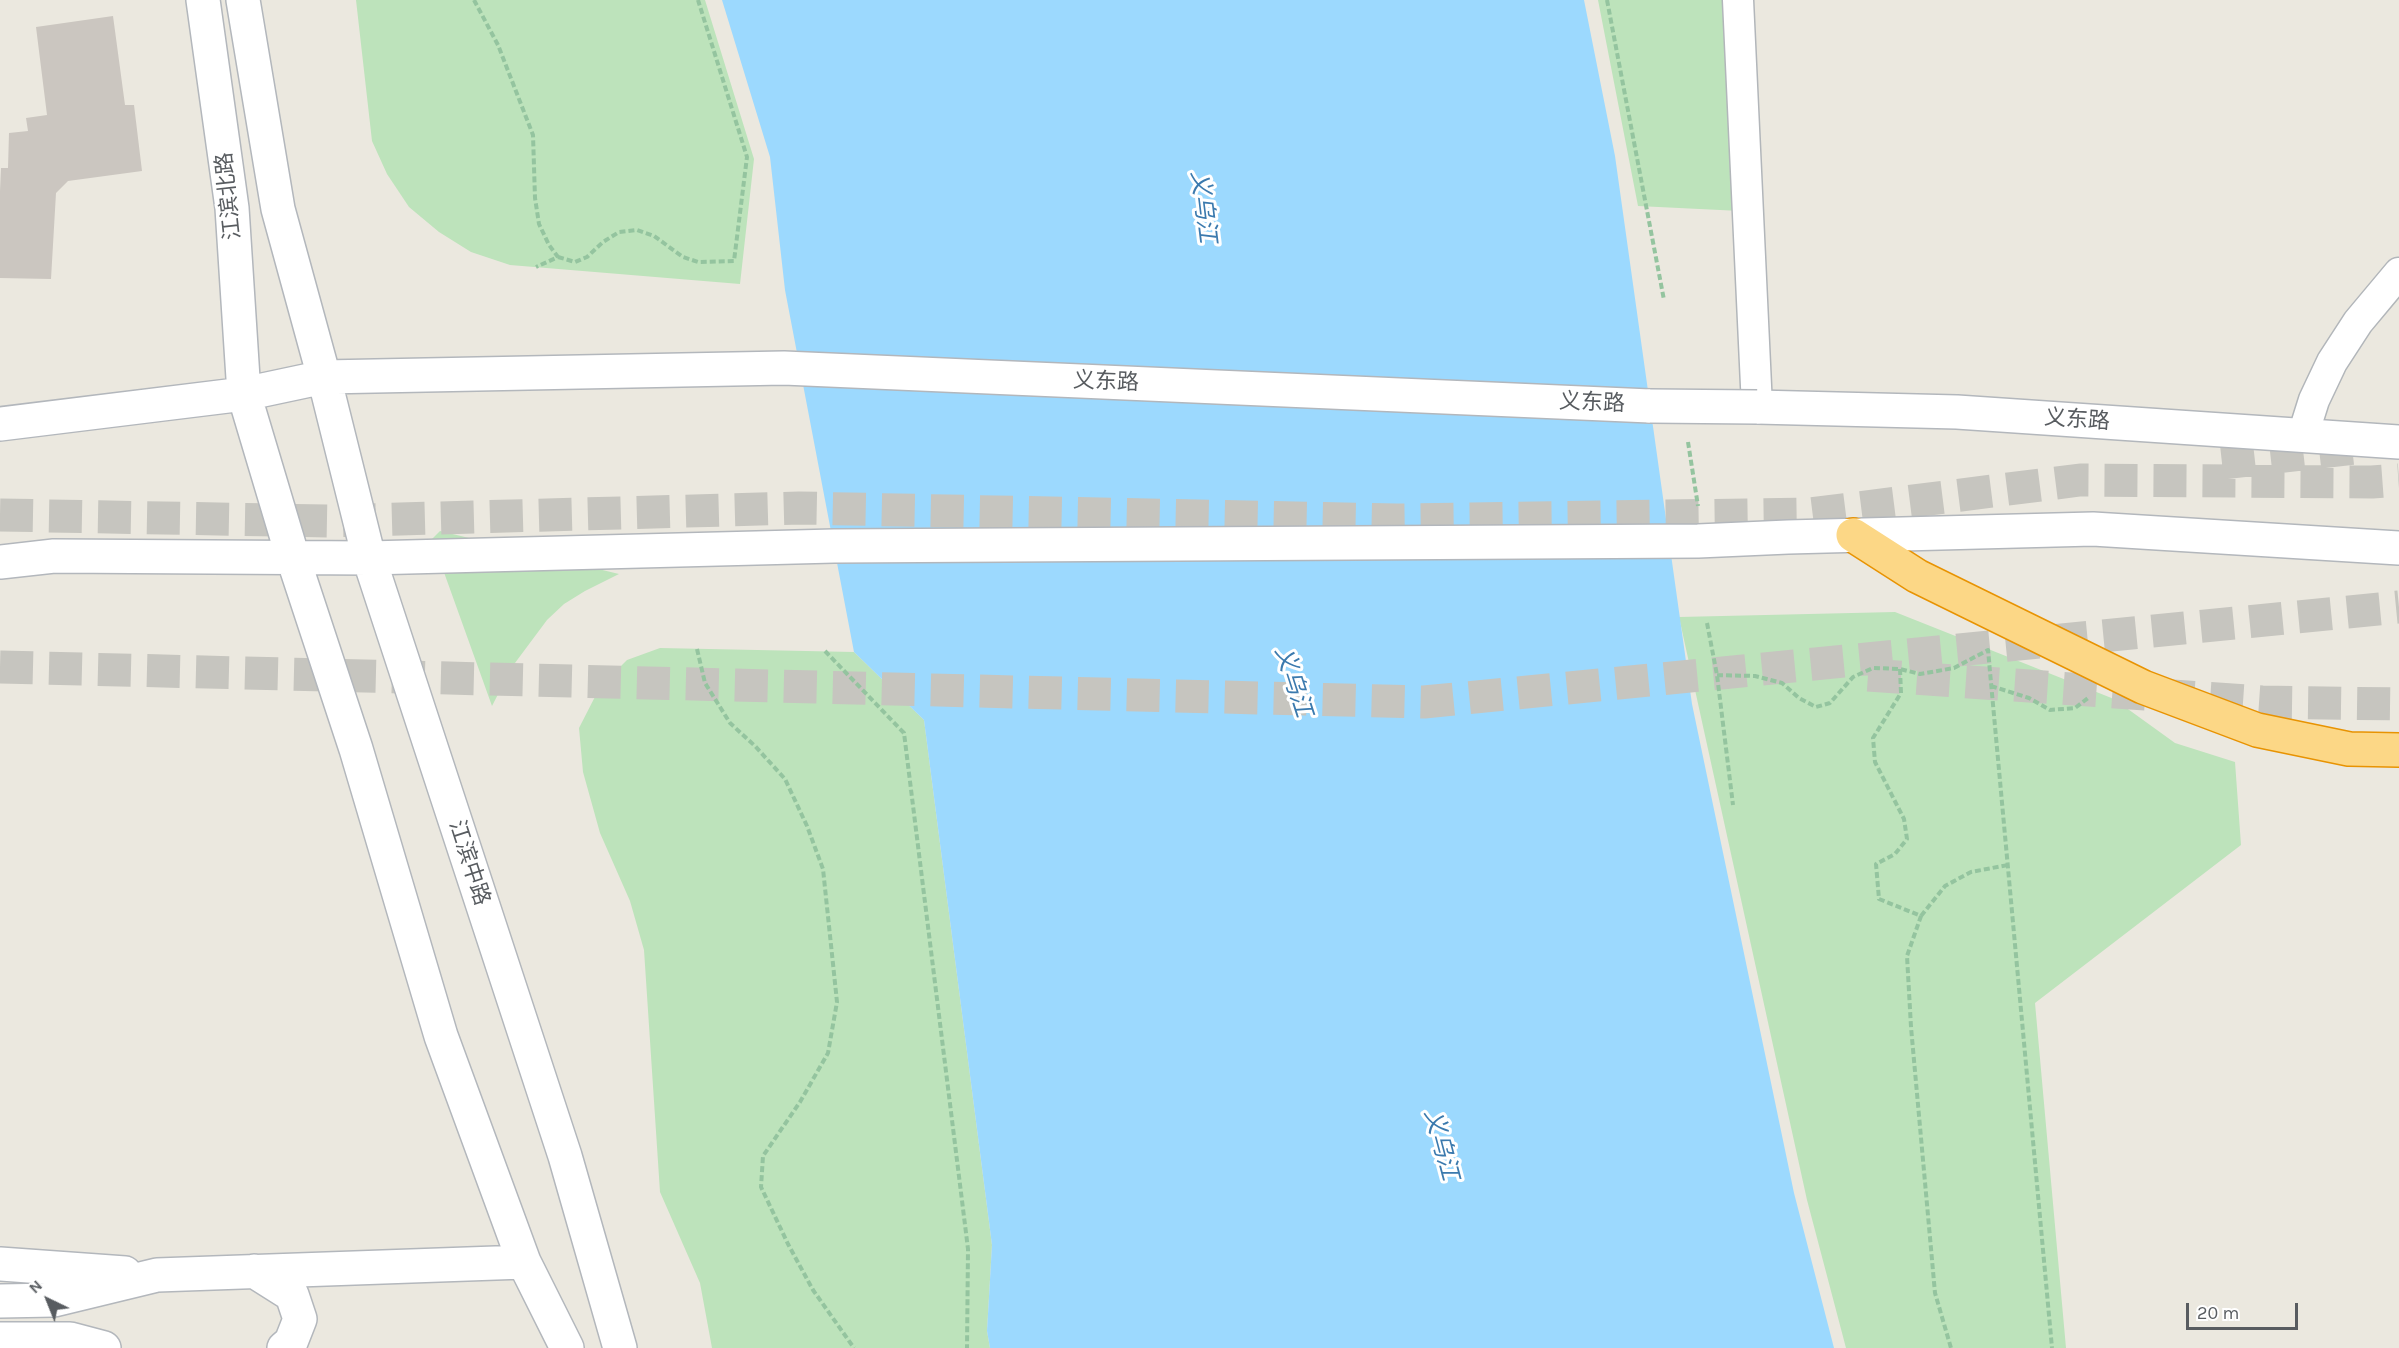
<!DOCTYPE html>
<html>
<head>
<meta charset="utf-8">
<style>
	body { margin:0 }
	#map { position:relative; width:2399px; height:1348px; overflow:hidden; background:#ebe8df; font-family:Karla,sans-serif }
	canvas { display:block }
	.north { position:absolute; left:18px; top:1270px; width:60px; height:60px; -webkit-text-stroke:4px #fff; paint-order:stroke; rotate:317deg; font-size:16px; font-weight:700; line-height:24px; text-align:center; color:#585c60 }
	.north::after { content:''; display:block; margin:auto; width:21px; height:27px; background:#585c60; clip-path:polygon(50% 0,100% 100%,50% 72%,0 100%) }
	.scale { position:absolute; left:2186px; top:1303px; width:112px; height:27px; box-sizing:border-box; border:3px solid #585c60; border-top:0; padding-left:8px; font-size:18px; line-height:21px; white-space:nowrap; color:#585c60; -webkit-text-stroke:4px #fff; paint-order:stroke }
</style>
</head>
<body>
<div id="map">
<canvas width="2399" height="1348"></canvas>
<div class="north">N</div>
<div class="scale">20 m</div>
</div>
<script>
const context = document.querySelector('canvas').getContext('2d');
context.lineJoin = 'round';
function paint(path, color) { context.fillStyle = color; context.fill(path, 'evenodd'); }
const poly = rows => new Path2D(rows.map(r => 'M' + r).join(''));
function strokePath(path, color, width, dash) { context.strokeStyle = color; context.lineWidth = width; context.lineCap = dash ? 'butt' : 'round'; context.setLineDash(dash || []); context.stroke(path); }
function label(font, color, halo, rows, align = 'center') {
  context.font = font + ' Karla,"Noto Sans SC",sans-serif'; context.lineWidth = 6; context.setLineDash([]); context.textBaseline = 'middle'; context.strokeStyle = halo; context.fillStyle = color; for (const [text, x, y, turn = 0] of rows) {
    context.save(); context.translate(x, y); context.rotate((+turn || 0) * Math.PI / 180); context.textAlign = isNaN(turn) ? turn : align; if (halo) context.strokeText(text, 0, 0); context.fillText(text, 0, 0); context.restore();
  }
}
const green = poly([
	[356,0,705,0,754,159,740,284,510,265,471,252,439,232,409,207,387,174,372,141],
	[1598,0,1740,0,1761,212,1638,206],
	[440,531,619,574,585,591,564,604,547,620,512,667,492,706,432,539],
	[1895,612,2114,699,2175,743,2235,762,2241,845,2035,1003,2066,1348,1846,1348,1807,1200,1679,617],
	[660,648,854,652,924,720,992,1245,987,1331,990,1348,712,1348,700,1283,660,1192,644,950,630,901,600,833,583,772,579,728,600,687,627,660]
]);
const water = poly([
	[722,0,1584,0,1615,156,1692,704,1794,1193,1834,1348,990,1348,987,1331,992,1245,924,720,854,652,785,290,770,157]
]);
const building = poly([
	[113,16,125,105,134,105,142,171,68,181,56,193,51,279,0,278,0,191,1,168,8,168,9,133,28,131,26,118,47,115,36,27]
]);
const highwayTunnel = poly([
	[2222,463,2356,448],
	[0,515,328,521,799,508,1396,520,1810,514,2080,480,2372,482,2399,480],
	[0,667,1424,702,2399,607],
	[1868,675,2262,702,2399,704]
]);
const path = poly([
	[474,0,498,45,533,135,535,198,539,224,549,245,558,257,536,267],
	[1607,0,1664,300],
	[558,257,575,262,587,257,603,242,619,232,637,230,654,236,683,257,698,262,734,261,747,157,698,0],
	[1688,442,1698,506],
	[1707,623,1717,675,1733,805],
	[697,649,705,683,730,723,755,746,785,779,807,826,823,869,837,1002,828,1053,800,1102,763,1156,761,1187,788,1244,813,1290,854,1348],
	[825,651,904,733,968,1249,967,1348],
	[1900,669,1901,693,1873,738,1875,762,1904,819,1907,839,1895,854,1876,864,1879,899,1921,916,1907,956,1911,1027,1935,1293,1951,1348],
	[1717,675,1755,676,1782,683,1799,698,1816,707,1830,703,1853,677,1873,668,1900,669,1920,674,1954,668,1988,650,2052,1348],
	[1991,686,2029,698,2050,710,2075,708,2088,698],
	[1921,916,1945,886,1971,872,2008,865]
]);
const street = poly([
	[1738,0,1757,407],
	[2303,435,2314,400,2332,362,2358,322,2399,273]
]);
const secondary = poly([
	[203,0,232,208,244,394,293,558,356,749,441,1036,524,1262,567,1348],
	[243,0,278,209,324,377,369,558,565,1156,620,1348],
	[1757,407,1957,412,2399,442],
	[0,424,244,394,324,377,784,368,1650,406],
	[0,562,54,556,369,558,834,546,1698,541,1788,537,2093,529,2399,548],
	[0,1264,125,1273],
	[254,1271,292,1295,300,1319,291,1342,284,1348],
	[0,1301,54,1300,157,1275,524,1262],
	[0,1339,70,1339,104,1348]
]);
const highway = poly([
	[1853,535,1917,576,2143,687,2257,730,2349,749,2399,750]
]);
const secondaryBridge = poly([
	[1650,406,1757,407]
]);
const streetNames = [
	["江滨北路",229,196,-96],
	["义东路",1106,382,2],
	["义东路",1592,403,2],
	["义东路",2077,420,4],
	["江滨中路",469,863,72]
];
const waterNames = [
	["义乌江",1203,207,83],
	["义乌江",1293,682,72],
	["义乌江",1441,1145,75]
];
paint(green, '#bde3bb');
paint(water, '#9cd9fe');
paint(building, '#cbc6c0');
strokePath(highwayTunnel, '#c6c5bf', 33, [33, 16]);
strokePath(street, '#b2b6ba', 33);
strokePath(secondary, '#b3b7bc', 36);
strokePath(highway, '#e89302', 36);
strokePath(path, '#94c49f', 4, [6, 3]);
strokePath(street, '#fff', 30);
strokePath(secondary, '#fff', 33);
strokePath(highway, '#fcd786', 33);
strokePath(secondaryBridge, '#b3b7bc', 36, []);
strokePath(secondaryBridge, '#fff', 33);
label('22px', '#585c60', '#fff', streetNames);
label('italic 24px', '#3b7aae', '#fff', waterNames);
</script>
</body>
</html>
